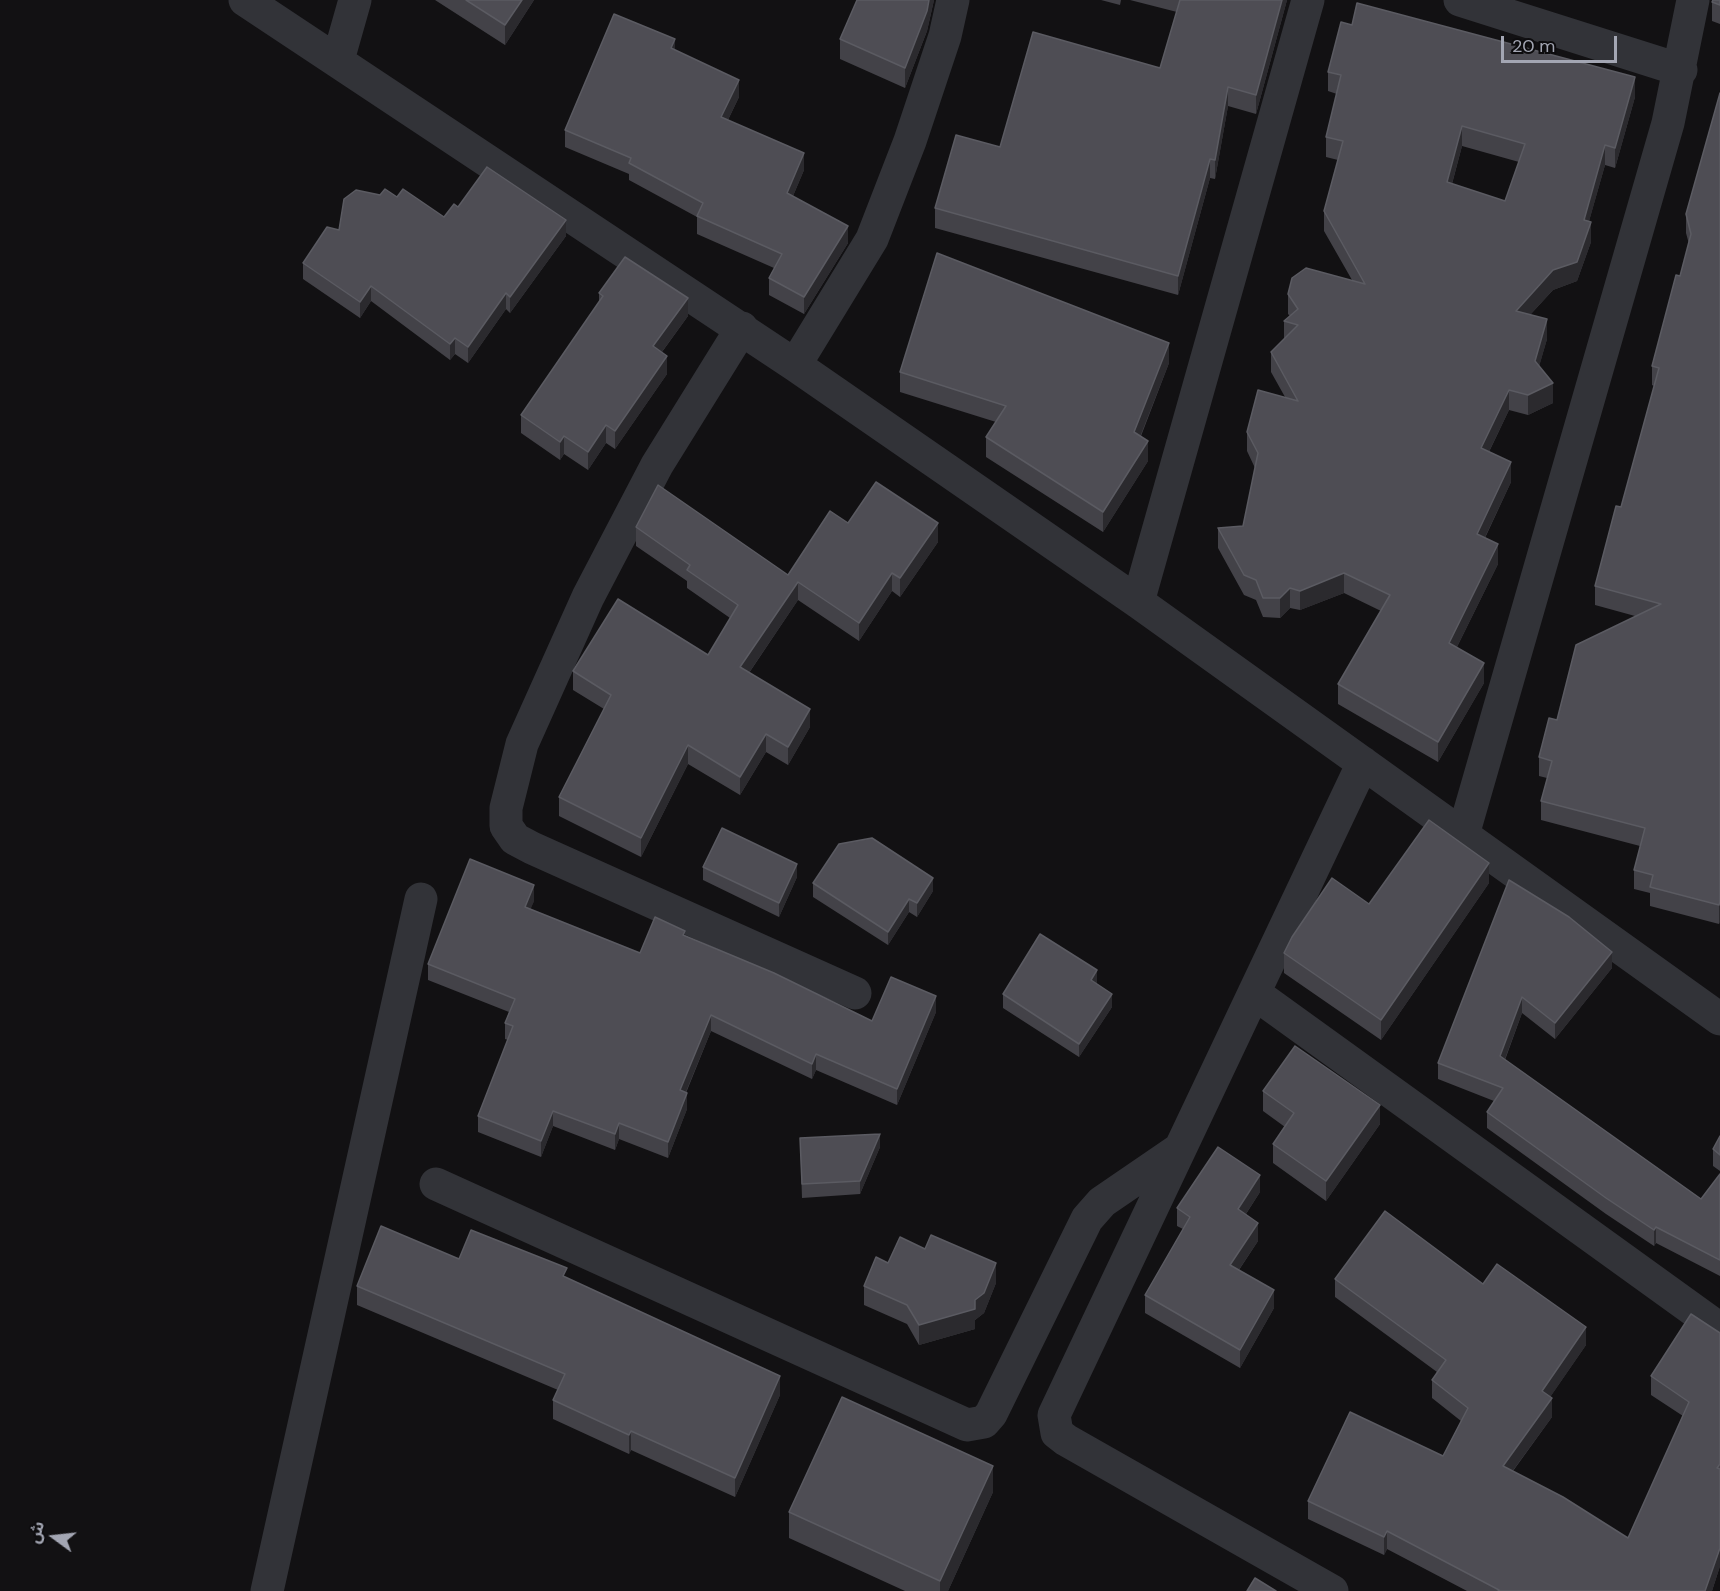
<!DOCTYPE html>
<html>
<head>
<meta charset="utf-8">
<style>
	body { margin:0 }
	#map { position:relative; width:1720px; height:1591px; overflow:hidden; background:#121113; font-family:"DM Sans","Noto Sans Arabic",sans-serif }
	canvas { display:block }
	.north { position:absolute; left:24px; top:1507px; width:60px; height:60px; -webkit-text-stroke:4px #0d0c0e; paint-order:stroke; rotate:285deg; font-size:16px; font-weight:700; line-height:24px; text-align:center; color:#a3a6b3 }
	.north::after { content:''; display:block; margin:auto; width:21px; height:27px; background:#a3a6b3; clip-path:polygon(50% 0,100% 100%,50% 72%,0 100%) }
	.scale { position:absolute; left:1501px; top:36px; width:116px; height:27px; box-sizing:border-box; border:3px solid #a3a6b3; border-top:0; padding-left:8px; font-size:18px; line-height:21px; white-space:nowrap; color:#a3a6b3; -webkit-text-stroke:4px #0d0c0e; paint-order:stroke }
</style>
</head>
<body>
<div id="map">
<canvas width="1720" height="1591"></canvas>
<div class="north">ش</div>
<div class="scale">20 m</div>
</div>
<script>
const context = document.querySelector('canvas').getContext('2d');
context.lineJoin = 'round';
const poly = rows => new Path2D(rows.map(r => 'M' + r).join(''));
function strokePath(path, color, width, dash) { context.strokeStyle = color; context.lineWidth = width; context.lineCap = dash ? 'butt' : 'round'; context.setLineDash(dash || []); context.stroke(path); }
function paint(path, color) { context.fillStyle = color; context.fill(path, 'evenodd'); }
const minor = poly([
	[245,0,795,365,1138,602,1720,1019],
	[1460,0,1681,70],
	[338,60,355,0],
	[742,328,657,465,588,597,522,744,506,808,506,826,515,839,532,848,855,993],
	[795,365,872,239,910,141,945,36,953,0],
	[1138,602,1308,0],
	[1463,835,1668,123,1693,0],
	[1254,993,1720,1329],
	[436,1184,967,1425,984,1422,991,1414,1087,1219,1102,1202,1178,1150],
	[267,1591,421,899],
	[1332,1591,1066,1440,1057,1433,1054,1415,1363,763]
]);
const wall = poly([
	[435,0,534,0,505,45],
	[857,0,934,0,927,31,905,88,840,59,840,39],
	[1101,0,1121,0,1120,5],
	[1130,0,1287,0,1256,114,1228,106,1215,179,1210,178,1178,295,935,228,935,208,1000,147,1160,68,1177,12],
	[1720,0,1720,24,1712,21,1712,2],
	[675,50,739,97,728,120,804,170,793,196,848,243,804,314,769,295,769,278,774,268,697,234,697,217,629,180,629,174,565,147,565,130],
	[1328,72,1635,97,1615,168,1605,165,1589,221,1591,242,1577,281,1553,290,1530,315,1547,339,1539,366,1553,403,1528,415,1509,410,1489,452,1511,482,1485,538,1498,564,1457,647,1484,683,1438,762,1338,704,1338,684,1381,611,1344,593,1300,610,1290,608,1280,618,1263,617,1256,600,1244,595,1218,548,1218,528,1243,526,1255,468,1247,451,1247,432,1285,397,1271,372,1271,352,1284,339,1284,321,1290,316,1288,314,1288,294,1352,280,1324,231,1324,211,1338,160,1326,157,1326,137,1337,94,1328,91],
	[1462,146,1519,162,1505,201,1452,184],
	[1720,93,1720,921,1719,924,1650,906,1650,893,1634,889,1634,870,1640,846,1541,820,1541,801,1547,778,1539,776,1539,757,1557,720,1635,616,1595,605,1595,586,1621,507,1654,386,1652,385,1652,366,1680,276,1689,244,1686,233,1686,214],
	[380,195,397,197,444,217,458,207,566,236,510,313,506,309,468,363,455,354,450,360,371,301,360,318,303,279,303,263,339,230],
	[599,293,688,316,662,352,667,374,615,449,606,443,588,470,564,454,560,460,521,433,521,415,599,303],
	[1169,363,1141,436,1148,461,1103,532,986,457,986,437,996,422,900,392,900,372],
	[848,523,938,542,900,597,892,591,859,641,798,600,749,673,810,727,788,765,766,752,740,795,688,764,641,857,559,816,559,797,604,709,573,690,573,671,708,655,730,618,687,588,687,581,636,546,636,527,788,575],
	[703,867,797,877,779,917,703,880],
	[813,883,933,891,917,917,909,912,888,945,813,897],
	[1489,883,1381,1040,1284,973,1284,953,1369,904],
	[534,901,530,909,640,953,685,936,872,1021,936,1012,897,1105,816,1070,812,1079,711,1031,686,1093,687,1109,668,1158,619,1139,615,1150,553,1126,541,1157,478,1132,478,1116,508,1040,505,1039,505,1023,509,1012,428,980,428,964],
	[1569,917,1612,968,1555,1039,1522,1013,1505,1060,1701,1199,1720,1174,1720,1276,1656,1243,1654,1246,1606,1214,1487,1128,1487,1112,1494,1101,1438,1079,1438,1063],
	[1003,994,1112,1007,1079,1057,1003,1008],
	[1263,1091,1380,1124,1326,1201,1273,1163,1273,1144,1285,1127,1263,1111],
	[1720,1136,1720,1171,1713,1166,1713,1149],
	[800,1138,880,1147,860,1194,802,1198],
	[1260,1192,1246,1214,1258,1241,1239,1270,1274,1308,1240,1368,1145,1313,1145,1295,1183,1229,1177,1226,1177,1208],
	[459,1259,567,1278,780,1395,735,1497,631,1450,629,1454,553,1419,553,1400,558,1390,357,1305,357,1286],
	[1335,1279,1483,1284,1586,1345,1550,1397,1552,1417,1513,1471,1628,1538,1683,1416,1651,1395,1651,1376,1720,1333,1720,1566,1712,1591,1467,1591,1387,1549,1384,1555,1308,1519,1308,1501,1443,1456,1461,1421,1432,1398,1432,1380,1437,1372,1335,1297],
	[996,1283,984,1313,975,1320,975,1329,919,1345,907,1324,864,1305,864,1286],
	[993,1492,948,1591,905,1591,789,1538,789,1512]
]);
const shadedWall = poly([
	[522,0,534,0,505,45,505,25],
	[929,0,934,0,927,31,905,88,905,68],
	[1282,0,1287,0,1256,114,1256,95],
	[675,39,675,57,671,48],
	[1635,77,1635,97,1615,168,1615,148],
	[739,80,739,97,721,134,721,117],
	[1228,87,1228,106,1215,179,1215,160],
	[1462,126,1462,146,1447,202,1447,182],
	[1605,145,1605,165,1584,239,1584,220],
	[804,153,804,170,787,210,787,193],
	[1210,159,1210,178,1178,295,1178,276],
	[566,220,566,236,510,313,510,297],
	[1591,222,1591,242,1577,281,1553,290,1516,330,1516,311],
	[848,226,848,243,804,314,804,297],
	[371,286,371,301,360,318,360,302],
	[506,293,506,309,468,363,468,347],
	[688,298,688,316,653,364,653,346],
	[1547,319,1547,339,1535,381,1535,361],
	[455,338,455,354,450,360,450,344],
	[1169,343,1169,363,1134,452,1134,432],
	[667,356,667,374,615,449,615,431],
	[1553,383,1553,403,1528,415,1528,395],
	[1509,390,1509,410,1481,468,1481,448],
	[606,425,606,443,588,470,588,452],
	[564,436,564,454,560,460,560,442],
	[1148,441,1148,461,1103,532,1103,512],
	[1511,462,1511,482,1477,554,1477,534],
	[938,523,938,542,900,597,900,578],
	[1498,544,1498,564,1449,663,1449,643],
	[892,573,892,591,859,641,859,623],
	[1344,573,1344,593,1300,610,1300,591],
	[798,582,798,600,740,686,740,667],
	[1290,588,1290,608,1280,618,1280,598],
	[1484,663,1484,683,1438,762,1438,742],
	[810,709,810,727,788,765,788,747],
	[766,734,766,752,740,795,740,777],
	[688,745,688,764,641,857,641,838],
	[1489,863,1489,883,1381,1040,1381,1020],
	[797,864,797,877,779,917,779,903],
	[933,878,933,891,917,917,917,903],
	[534,885,534,901,525,923,525,907],
	[909,899,909,912,888,945,888,932],
	[1720,902,1720,921,1719,924,1719,905],
	[1612,952,1612,968,1555,1039,1555,1023],
	[1097,970,1097,984,1091,980],
	[1112,994,1112,1007,1079,1057,1079,1044],
	[936,996,936,1012,897,1105,897,1089],
	[1522,997,1522,1013,1500,1072,1500,1056],
	[711,1015,711,1031,680,1106,680,1090],
	[816,1054,816,1070,812,1079,812,1064],
	[687,1093,687,1109,668,1158,668,1142],
	[1380,1105,1380,1124,1326,1201,1326,1181],
	[553,1111,553,1126,541,1157,541,1141],
	[619,1123,619,1139,615,1150,615,1134],
	[880,1134,880,1147,860,1194,860,1181],
	[1260,1175,1260,1192,1238,1226,1238,1209],
	[1258,1223,1258,1241,1230,1283,1230,1265],
	[1656,1227,1656,1243,1654,1246,1654,1230],
	[996,1263,996,1283,984,1313,975,1320,975,1329,919,1345,919,1325],
	[1274,1290,1274,1308,1240,1368,1240,1350],
	[1586,1327,1586,1345,1542,1409,1542,1391],
	[780,1376,780,1395,735,1497,735,1478],
	[1552,1398,1552,1417,1503,1484,1503,1466],
	[631,1431,631,1450,629,1454,629,1435],
	[993,1466,993,1492,948,1591,940,1591,940,1581],
	[1387,1531,1387,1549,1384,1555,1384,1537],
	[1720,1548,1720,1566,1712,1591,1705,1591]
]);
const building = poly([
	[466,0,522,0,505,25,466,0],
	[857,0,929,0,927,11,905,68,840,39,857,0],
	[1180,0,1282,0,1256,95,1228,87,1215,160,1210,159,1178,276,935,208,956,135,1000,147,1033,32,1160,68,1180,0],
	[1713,0,1720,0,1720,5,1712,2,1713,0],
	[1357,3,1635,77,1615,148,1605,145,1584,220,1591,222,1577,262,1553,270,1516,311,1547,319,1535,361,1553,383,1528,395,1509,390,1481,448,1511,462,1477,534,1498,544,1449,643,1484,663,1438,742,1338,684,1390,595,1344,573,1300,591,1290,588,1280,598,1263,598,1256,580,1244,575,1218,528,1243,526,1258,453,1247,432,1258,390,1298,401,1271,352,1298,325,1284,321,1298,309,1288,294,1292,278,1306,268,1365,284,1324,211,1343,141,1326,137,1341,75,1328,72,1341,22,1352,25,1357,3],
	[1462,126,1525,144,1505,201,1447,182,1462,126],
	[614,14,675,39,671,48,739,80,721,117,804,153,787,193,848,226,804,297,769,278,782,254,697,216,703,203,629,163,631,158,565,130,614,14],
	[1720,93,1720,902,1719,905,1650,887,1653,875,1634,870,1645,828,1541,801,1552,761,1539,757,1549,718,1557,720,1576,645,1661,604,1595,586,1616,506,1621,507,1659,368,1652,366,1676,275,1680,276,1691,234,1686,214,1720,93],
	[487,167,566,220,510,297,506,293,468,347,455,338,450,344,371,286,360,302,303,263,327,227,339,230,344,199,356,190,380,195,385,189,397,197,403,189,444,217,454,204,458,207,487,167],
	[937,253,1169,343,1134,432,1148,441,1103,512,986,437,1006,406,900,372,937,253],
	[625,257,688,298,653,346,667,356,615,431,606,425,588,452,564,436,560,442,521,415,603,296,599,293,625,257],
	[876,482,938,523,900,578,892,573,859,623,798,582,740,667,810,709,788,747,766,734,740,777,688,745,641,838,559,797,611,695,573,671,618,599,708,655,738,605,687,570,690,565,636,527,658,485,788,575,830,511,848,523,876,482],
	[1429,820,1489,863,1381,1020,1284,953,1292,937,1332,878,1369,904,1429,820],
	[722,828,797,864,779,903,703,867,722,828],
	[872,838,933,878,917,903,909,899,888,932,813,883,839,844,872,838],
	[470,859,534,885,525,907,640,953,655,917,685,931,683,935,774,973,872,1021,891,977,936,996,897,1089,816,1054,812,1064,711,1015,680,1090,687,1093,668,1142,619,1123,615,1134,553,1111,541,1141,478,1116,513,1026,505,1023,515,999,428,964,470,859],
	[1509,880,1569,917,1612,952,1555,1023,1522,997,1500,1056,1701,1199,1720,1174,1720,1260,1656,1227,1654,1230,1606,1198,1487,1112,1503,1088,1438,1063,1509,880],
	[1040,934,1097,970,1091,980,1112,994,1079,1044,1003,994,1040,934],
	[1295,1046,1380,1105,1326,1181,1273,1144,1294,1113,1263,1091,1295,1046],
	[880,1134,860,1181,802,1184,800,1138,880,1134],
	[1720,1136,1720,1155,1713,1149,1720,1136],
	[1218,1147,1260,1175,1238,1209,1258,1223,1230,1265,1274,1290,1240,1350,1145,1295,1190,1217,1177,1208,1218,1147],
	[1385,1211,1483,1284,1497,1264,1586,1327,1542,1391,1552,1398,1503,1466,1563,1497,1628,1538,1689,1402,1651,1376,1691,1314,1720,1333,1720,1464,1717,1468,1720,1469,1720,1548,1705,1591,1498,1591,1499,1590,1387,1531,1384,1537,1308,1501,1350,1412,1443,1456,1468,1408,1432,1380,1446,1360,1335,1279,1385,1211],
	[381,1226,459,1259,471,1230,567,1268,563,1276,780,1376,735,1478,631,1431,629,1435,553,1400,565,1374,357,1286,381,1226],
	[931,1235,996,1263,984,1293,975,1300,975,1309,919,1325,907,1305,864,1286,876,1257,888,1263,900,1237,925,1249,931,1235],
	[842,1397,993,1466,940,1581,789,1512,842,1397],
	[1255,1578,1276,1591,1247,1591,1255,1578]
]);
strokePath(minor, '#323338', 33);
paint(wall, '#434248');
paint(shadedWall, '#2b2a2e');
paint(building, '#4e4d54');
strokePath(building, '#5b5b62', 1.5);
</script>
</body>
</html>
